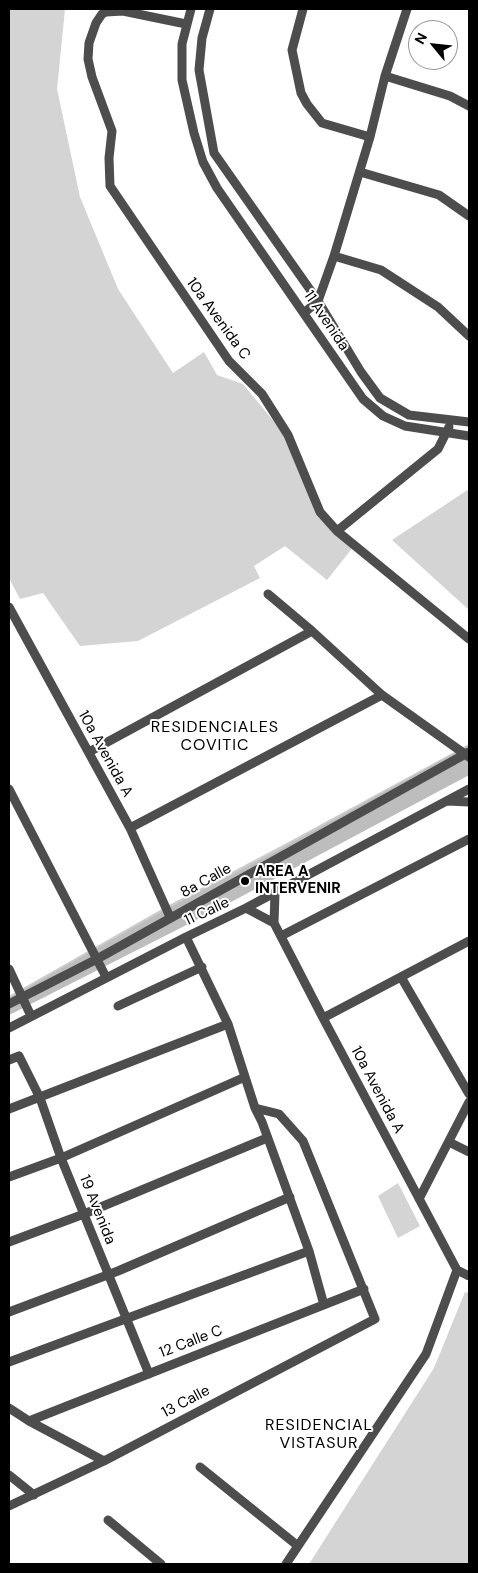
<!DOCTYPE html>
<html>
<head>
<meta charset="utf-8">
<style>
	body { margin:0 }
	#map { position:relative; width:478px; height:1573px; overflow:hidden; background:#fff; font-family:"DM Sans",sans-serif }
	canvas { display:block }
	.frame { position:absolute; inset:0; border:10px solid #000; pointer-events:none }
	.north { position:absolute; left:408px; top:20px; width:50px; height:50px; box-sizing:border-box; background:#fff; border:1px solid #999; border-radius:50%; rotate:298deg; font-size:14px; font-weight:700; line-height:20px; text-align:center; color:#000 }
	.north::after { content:''; display:block; margin:auto; width:18px; height:22px; background:#000; clip-path:polygon(50% 0,100% 100%,50% 72%,0 100%) }
</style>
</head>
<body>
<div id="map">
<canvas width="478" height="1573"></canvas>
<div class="frame"></div>
<div class="north">N</div>
</div>
<script>
const context = document.querySelector('canvas').getContext('2d');
context.lineJoin = 'round';
function paint(path, color) { context.fillStyle = color; context.fill(path, 'evenodd'); }
const poly = rows => new Path2D(rows.map(r => 'M' + r).join(''));
function strokePath(path, color, width, dash) { context.strokeStyle = color; context.lineWidth = width; context.lineCap = dash ? 'butt' : 'round'; context.setLineDash(dash || []); context.stroke(path); }
function label(font, color, halo, rows, align = 'center') {
  context.font = font + ' "DM Sans",sans-serif'; context.lineWidth = 4; context.setLineDash([]); context.textBaseline = 'middle'; context.strokeStyle = halo; context.fillStyle = color; for (const [text, x, y, turn = 0] of rows) {
    context.save(); context.translate(x, y); context.rotate((+turn || 0) * Math.PI / 180); context.textAlign = isNaN(turn) ? turn : align; if (halo) context.strokeText(text, 0, 0); context.fillText(text, 0, 0); context.restore();
  }
}
const green = poly([
	[9,9,65,9,57,89,80,197,118,289,173,373,204,352,217,375,243,384,285,435,329,526,354,546,327,580,285,546,254,566,260,578,138,641,80,646,43,593,20,599,9,578],
	[469,489,469,610,392,540],
	[398,1183,420,1226,398,1238,378,1196],
	[465,1292,469,1293,469,1564,309,1564,434,1368]
]);
const shadow = poly([
	[469,744,469,775,216,909,9,1015,9,996,169,905,283,845]
]);
const building = poly([
	[469,745,469,775,216,910,9,1015,9,998,161,912,275,852]
]);
const minor = poly([
	[191,9,182,44,182,80,194,133,203,162,217,188,363,399,383,416,405,426,469,436],
	[210,9,202,38,199,70,214,153,318,301,361,372,380,398,409,415,469,422],
	[303,9,292,50,301,93,307,104,322,123,370,137],
	[186,24,123,11,106,12,102,14,96,23,89,43,88,59,92,77,112,131,109,158,110,186,229,361,262,394,288,435,320,512,337,531,469,639],
	[385,76,450,96,469,106],
	[360,172,439,195,469,216],
	[334,256,381,270,438,307,469,336],
	[304,313,318,301,334,256,370,137,385,76,407,9],
	[337,531,438,449,449,427],
	[268,594,312,631,382,695,469,757],
	[9,607,130,828,170,917],
	[89,752,312,631],
	[9,789,106,977],
	[447,801,469,802],
	[130,828,382,695],
	[275,893,274,923,323,1018,457,1270],
	[246,908,274,923],
	[281,936,469,839],
	[186,937,228,1024,255,1108,262,1122,309,1251,324,1305],
	[9,969,31,1016],
	[401,977,469,1094],
	[9,1004,97,959,469,752],
	[118,1006,202,967],
	[323,1018,469,941],
	[9,1028,186,937,246,908,469,789],
	[9,1060,19,1056,40,1098,61,1158,149,1374],
	[9,1109,228,1024],
	[449,1142,469,1152],
	[9,1177,61,1158,245,1077],
	[419,1199,469,1102],
	[9,1242,84,1214,267,1138],
	[457,1270,469,1276],
	[9,1312,118,1271,290,1197],
	[9,1362,309,1251],
	[9,1408,29,1421,104,1461],
	[29,1421,364,1289],
	[200,1467,298,1546],
	[9,1475,34,1495],
	[9,1506,104,1461,375,1319,303,1141,279,1114,255,1108],
	[108,1520,161,1564],
	[286,1564,426,1354,457,1270]
]);
const markers = [
	[245,881,5,"#000"]
];
const streetNames = [
	["10a Avenida C",218,319,54],
	["11 Avenida",326,321,56],
	["10a Avenida A",105,754,61],
	["8a Calle",206,881,-29],
	["11 Calle",207,912,-25],
	["10a Avenida A",377,1090,62],
	["19 Avenida",97,1210,68],
	["12 Calle C",191,1342,-21],
	["13 Calle",186,1402,-28]
];
const poiNames = [
	["AREA A",255,872],
	["INTERVENIR",255,889]
];
const neighbourhoodNames = [
	["RESIDENCIALES",215,728],
	["COVITIC",215,746],
	["RESIDENCIAL",319,1426],
	["VISTASUR",319,1444]
];
paint(green, '#d4d4d4');
paint(shadow, '#0003');
paint(building, '#bdbdbd');
strokePath(minor, '#4d4d4d', 9);
for (const [x, y, r, color] of markers) { const dot = new Path2D(); dot.arc(x, y, r, 0, 2 * Math.PI); context.fillStyle = color; context.fill(dot); strokePath(dot, '#fff', 2); }
label('15px', '#000', '#fff', streetNames);
label('bold 15px', '#000', '#fff', poiNames, 'left');
context.letterSpacing = '1px';
label('16px', '#000', '#fff', neighbourhoodNames);
context.letterSpacing = '0px';
</script>
</body>
</html>
